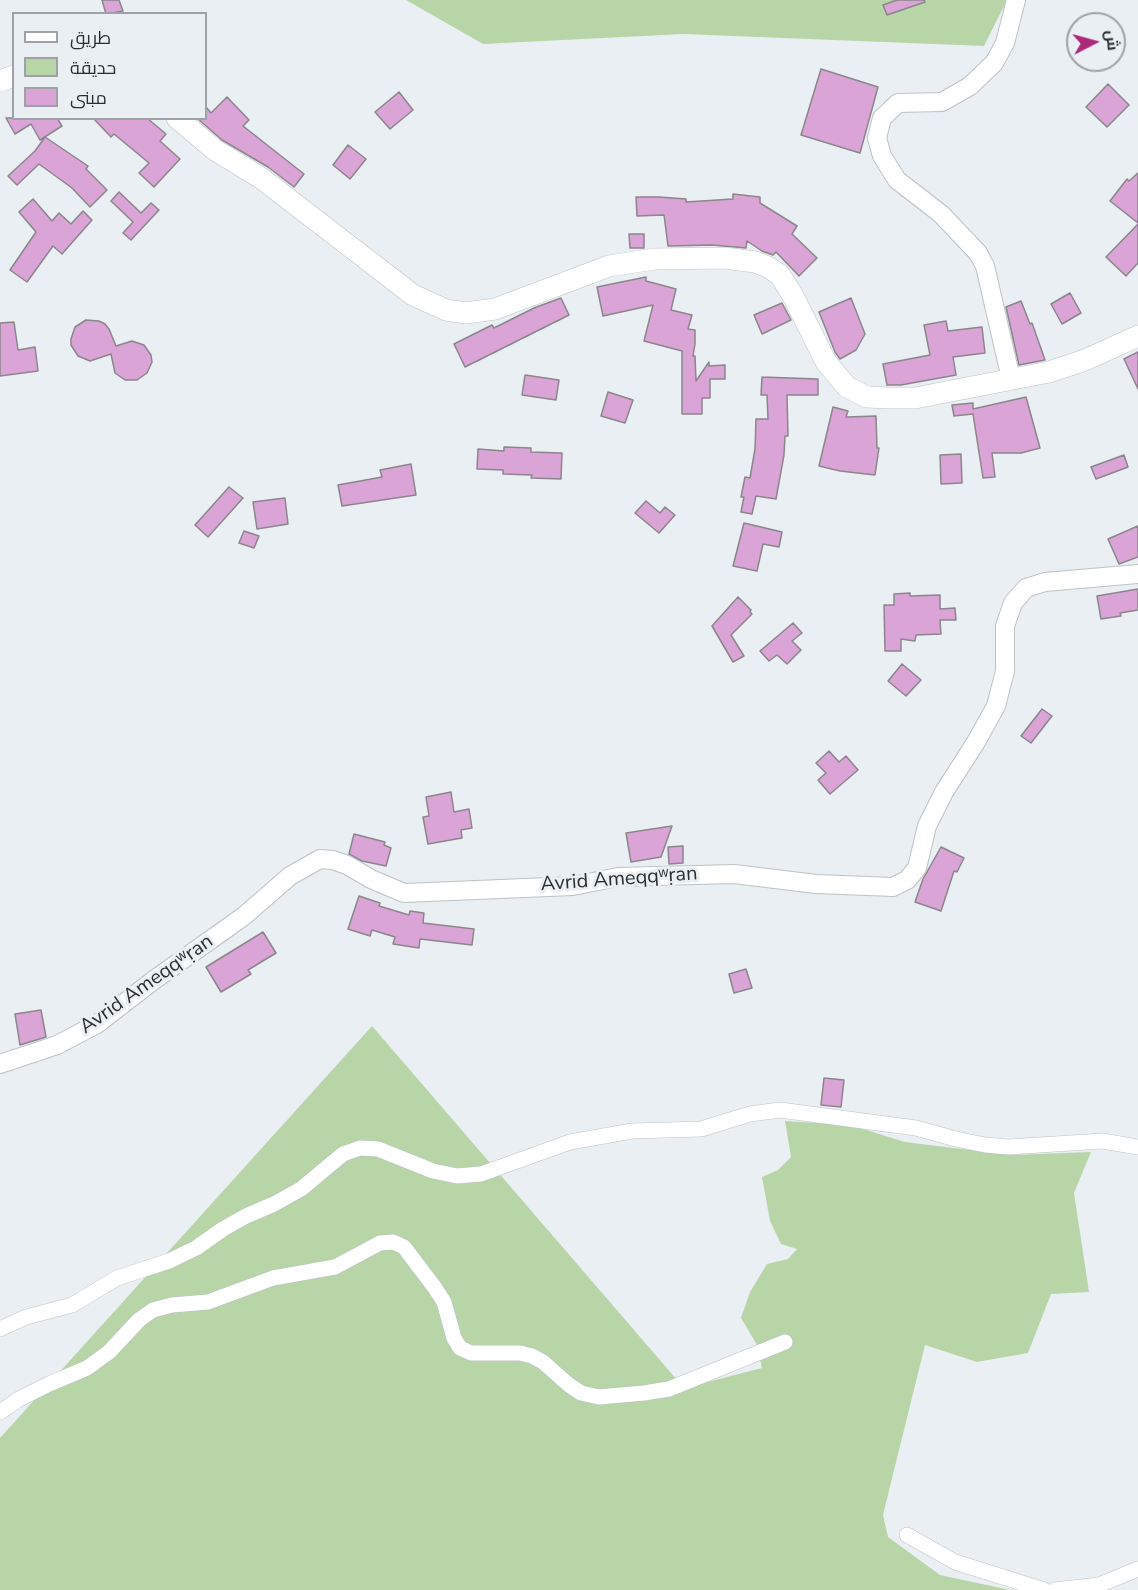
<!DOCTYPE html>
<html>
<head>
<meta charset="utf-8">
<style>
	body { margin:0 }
	#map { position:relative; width:1138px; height:1590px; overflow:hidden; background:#eaeff4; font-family:"Nunito Sans",Cairo,sans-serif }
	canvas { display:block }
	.legend { position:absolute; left:12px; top:12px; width:195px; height:108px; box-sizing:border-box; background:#eaeff4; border:2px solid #9ea2a6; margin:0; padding:8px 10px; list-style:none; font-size:18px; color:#2c2e30 }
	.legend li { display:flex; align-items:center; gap:12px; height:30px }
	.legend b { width:30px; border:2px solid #9ea2a6 }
	.north { position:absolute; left:1066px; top:12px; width:60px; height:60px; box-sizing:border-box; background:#eaeff4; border:2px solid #9ea2a6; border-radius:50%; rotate:84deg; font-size:16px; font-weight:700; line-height:24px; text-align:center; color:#2c2e30 }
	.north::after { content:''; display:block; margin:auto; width:21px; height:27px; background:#aa2a79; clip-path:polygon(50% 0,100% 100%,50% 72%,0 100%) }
</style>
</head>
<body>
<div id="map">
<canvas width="1138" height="1590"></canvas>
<ul class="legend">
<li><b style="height:8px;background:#fff"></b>طريق</li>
<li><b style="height:16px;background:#b8d5a8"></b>حديقة</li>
<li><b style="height:16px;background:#daa4d6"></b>مبنى</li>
</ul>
<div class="north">ش</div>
</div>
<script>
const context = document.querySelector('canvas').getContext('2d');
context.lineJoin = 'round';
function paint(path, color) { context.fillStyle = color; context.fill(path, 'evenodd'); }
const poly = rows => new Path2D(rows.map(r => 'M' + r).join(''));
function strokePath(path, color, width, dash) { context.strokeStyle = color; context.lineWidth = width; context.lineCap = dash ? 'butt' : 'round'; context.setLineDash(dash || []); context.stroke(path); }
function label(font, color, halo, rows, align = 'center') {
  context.font = font + ' "Nunito Sans",sans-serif'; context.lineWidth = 6; context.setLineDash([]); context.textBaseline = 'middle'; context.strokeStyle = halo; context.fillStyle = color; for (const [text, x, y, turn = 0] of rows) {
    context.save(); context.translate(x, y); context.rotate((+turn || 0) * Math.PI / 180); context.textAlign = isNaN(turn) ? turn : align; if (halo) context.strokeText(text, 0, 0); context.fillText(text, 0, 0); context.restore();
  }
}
const green = poly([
	[406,0,1007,0,984,46,683,34,483,44],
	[372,1026,684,1388,762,1368,757,1345,741,1318,750,1292,767,1264,788,1259,797,1249,781,1244,770,1221,762,1177,778,1170,791,1157,785,1121,850,1125,905,1142,1011,1155,1091,1152,1074,1193,1089,1292,1051,1294,1028,1353,977,1362,925,1345,883,1515,888,1537,940,1575,1010,1590,0,1590,0,1438]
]);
const building = poly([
	[102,0,119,0,123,11,106,14,102,0],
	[897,0,924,0,925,2,887,15,883,5,897,0],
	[821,69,878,87,860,153,801,135,821,69],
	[1108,84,1129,105,1107,127,1086,107,1108,84],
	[399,92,413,110,390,129,375,112,399,92],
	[227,97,249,120,243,126,304,174,294,187,268,167,222,140,197,118,206,118,206,107,211,113,227,97],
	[6,118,57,118,62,126,40,140,31,124,15,134,6,118],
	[93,118,147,118,166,134,160,141,180,159,154,187,139,173,149,163,114,134,111,137,93,118],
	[45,137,88,166,86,169,107,190,90,207,72,188,39,164,17,185,8,176,35,151,45,137],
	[348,145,366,159,350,179,333,165,348,145],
	[1138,173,1138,223,1110,201,1127,179,1129,181,1138,173],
	[119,192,141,213,151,203,159,210,131,240,123,233,133,222,111,201,119,192],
	[733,194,760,197,760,203,797,226,792,234,817,258,799,276,776,252,773,255,762,251,747,241,746,248,712,245,668,246,664,215,637,216,636,197,659,197,686,199,686,202,733,199,733,194],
	[33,199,52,221,59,213,71,224,83,211,92,220,62,254,53,246,27,282,10,270,36,232,19,212,33,199],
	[1138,224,1138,263,1126,276,1106,257,1138,224],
	[629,234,644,234,644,248,630,248,629,234],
	[646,277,646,281,676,289,671,310,692,315,688,329,695,330,695,344,693,356,695,356,696,381,709,362,709,366,725,365,725,379,710,379,710,398,702,398,702,414,682,414,682,351,644,341,653,305,603,316,597,287,646,277],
	[1070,293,1081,313,1062,324,1051,304,1070,293],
	[561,298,569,315,465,367,454,344,492,325,494,328,534,308,561,298],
	[851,298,865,334,856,350,840,359,835,352,819,312,851,298],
	[1021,301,1030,324,1032,323,1045,360,1019,365,1006,307,1021,301],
	[782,303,791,320,762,334,754,315,782,303],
	[86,320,99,321,105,324,109,329,116,346,132,341,144,345,151,355,152,362,147,373,137,380,125,380,115,373,111,354,90,361,78,356,71,345,71,339,75,327,86,320],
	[946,321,948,331,982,327,985,353,953,357,956,375,901,385,887,385,883,364,930,355,924,325,946,321],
	[14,322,18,350,35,347,38,371,0,376,0,323,14,322],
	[1138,352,1138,389,1124,359,1138,352],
	[525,375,559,380,556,400,522,395,525,375],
	[762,377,818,379,818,395,787,395,788,436,785,436,784,455,776,499,756,496,752,514,741,512,744,497,741,497,745,477,750,478,755,449,756,419,768,419,767,395,761,395,762,377],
	[608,392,633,400,625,423,601,416,608,392],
	[1026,397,1040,448,1021,453,992,453,995,477,983,478,973,414,954,416,952,405,973,403,973,409,1026,397],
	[833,407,848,411,846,417,876,416,877,448,879,448,875,475,840,471,819,466,833,407],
	[504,447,531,448,531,452,562,453,561,479,531,478,532,475,503,474,503,470,477,469,478,449,504,451,504,447],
	[961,454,962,483,941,484,940,455,961,454],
	[1124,455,1128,467,1096,479,1091,467,1124,455],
	[411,464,416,495,342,506,338,485,382,477,380,470,411,464],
	[229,487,243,498,208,537,195,525,229,487],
	[285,498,288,524,257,529,253,502,285,498],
	[646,501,660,513,665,507,675,515,659,533,635,513,646,501],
	[744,523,782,532,779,547,763,544,757,571,733,566,744,523],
	[1138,526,1138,557,1119,564,1108,539,1138,526],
	[244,531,259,536,254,548,239,543,244,531],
	[1138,589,1138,610,1120,613,1121,616,1101,619,1097,596,1138,589],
	[910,593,910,596,940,595,940,609,955,608,956,620,940,620,941,634,916,635,915,641,901,639,901,651,885,651,884,605,894,605,894,594,910,593],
	[738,597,751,610,750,612,752,614,731,635,744,656,733,662,712,626,738,597],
	[793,623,802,633,792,641,801,650,787,664,777,655,769,661,760,651,793,623],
	[902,664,921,680,906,696,888,681,902,664],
	[1042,709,1052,716,1031,743,1021,736,1042,709],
	[829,751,839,762,846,756,858,770,830,794,818,780,826,773,816,763,829,751],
	[451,792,454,812,469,809,472,828,461,830,462,838,428,844,423,817,429,816,426,797,451,792],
	[672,826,661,857,631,862,626,833,672,826],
	[354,834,385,842,384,845,391,848,386,866,362,861,349,854,354,834],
	[683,846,683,863,669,864,668,847,683,846],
	[941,847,964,858,957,872,954,871,941,911,915,902,923,879,941,847],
	[359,896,380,903,379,906,409,915,410,911,424,913,423,923,474,929,472,945,420,939,419,948,393,944,395,937,372,930,370,936,348,929,359,896],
	[263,932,276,953,248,970,251,974,221,992,206,967,263,932],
	[746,969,752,988,734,993,729,974,746,969],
	[41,1010,46,1037,20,1045,15,1014,41,1010],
	[824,1078,844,1080,841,1107,821,1105,824,1078]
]);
const minor = poly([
	[0,1329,26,1317,72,1305,117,1278,169,1261,196,1248,223,1229,246,1216,274,1204,301,1189,343,1154,360,1148,378,1149,433,1171,457,1176,481,1174,570,1142,632,1131,701,1129,750,1114,780,1110,916,1128,956,1139,985,1145,1008,1147,1103,1141,1138,1147],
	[0,1412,19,1399,49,1384,87,1368,109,1352,139,1320,153,1310,172,1305,208,1302,273,1278,335,1267,380,1243,393,1242,404,1247,435,1288,444,1302,454,1338,460,1348,471,1353,520,1353,532,1356,543,1362,569,1385,581,1393,599,1397,644,1393,669,1389,785,1342],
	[907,1535,955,1562,1044,1590],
	[1055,1590,1099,1585,1138,1569]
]);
const tertiary = poly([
	[1011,379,985,266,978,253,941,214,897,180,882,156,877,138,882,118,898,103,942,102,970,86,994,63,1005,43,1016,0],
	[0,1064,57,1045,97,1024,154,980,244,916,290,876,320,859,333,860,347,865,371,879,404,893,573,886,618,877,734,874,816,884,893,887,907,880,917,868,927,826,944,792,976,742,996,706,1005,671,1005,626,1013,603,1026,588,1045,582,1138,574]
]);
const secondary = poly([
	[0,81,14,76],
	[177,118,215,150,261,178,413,295,446,310,466,313,495,309,609,266,654,259,725,258,755,262,768,267,780,275,793,296,826,362,847,387,867,397,889,398,915,398,1049,372,1085,360,1138,336]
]);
const streetNames = [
	["Avrid Ameqqʷṛan",619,880,-4],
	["Avrid Ameqqʷṛan",147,985,-35]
];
paint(green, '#b8d5a8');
paint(building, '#daa4d6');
strokePath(building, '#8b868b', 1.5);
strokePath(minor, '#bcc2c6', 16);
strokePath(tertiary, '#bcc2c6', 20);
strokePath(secondary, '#bcc2c6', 22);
strokePath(minor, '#fff', 15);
strokePath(tertiary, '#fff', 18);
strokePath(secondary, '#fff', 21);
label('20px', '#2c2e30', '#eaeff4', streetNames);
</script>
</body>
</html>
